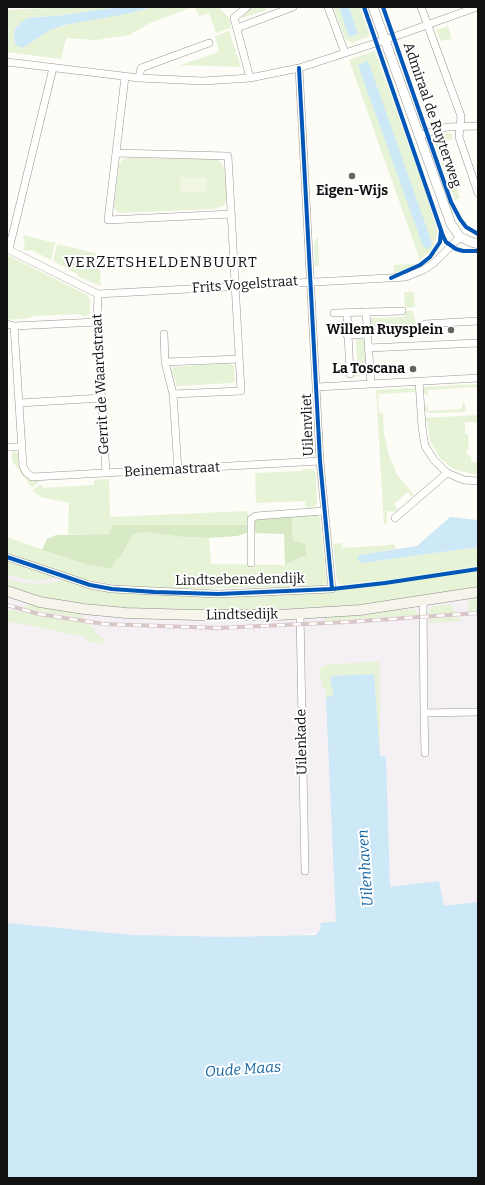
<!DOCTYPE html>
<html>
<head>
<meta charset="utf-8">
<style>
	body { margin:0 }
	#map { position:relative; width:485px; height:1185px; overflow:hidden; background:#fdfcf7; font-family:Bitter,serif }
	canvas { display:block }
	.frame { position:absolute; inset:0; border:8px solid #111; pointer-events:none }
</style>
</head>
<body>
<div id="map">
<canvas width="485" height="1185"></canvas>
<div class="frame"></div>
</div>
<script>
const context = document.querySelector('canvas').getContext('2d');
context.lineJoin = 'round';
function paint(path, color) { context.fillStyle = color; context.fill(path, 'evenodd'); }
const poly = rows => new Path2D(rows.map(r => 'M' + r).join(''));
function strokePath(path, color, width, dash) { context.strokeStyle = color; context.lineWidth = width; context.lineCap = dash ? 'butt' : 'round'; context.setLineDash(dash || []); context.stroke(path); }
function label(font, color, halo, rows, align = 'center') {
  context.font = font + ' Bitter,serif'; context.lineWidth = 4; context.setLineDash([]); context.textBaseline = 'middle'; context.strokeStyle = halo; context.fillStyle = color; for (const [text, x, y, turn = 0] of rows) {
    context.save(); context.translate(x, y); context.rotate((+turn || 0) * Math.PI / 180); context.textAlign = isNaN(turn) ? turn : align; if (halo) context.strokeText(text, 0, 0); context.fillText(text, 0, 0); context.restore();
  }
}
const industrial = poly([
	[7,565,152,603,386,584,478,570,478,907,227,947,7,939]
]);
const green = poly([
	[74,7,119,7,64,15,27,18,16,27,14,32,15,44,19,47,50,30,77,22,131,13,153,7,193,7,150,23,129,35,96,40,66,38,61,59,7,52,7,10],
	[195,7,219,7,229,18,231,28,216,33,209,13,199,16],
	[253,7,265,7,267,10,242,18,241,17],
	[333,7,339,7,350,37,358,34,349,7,360,7,370,36,352,43,345,39],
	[448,26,452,39,441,41,436,30],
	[229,31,241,67,180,65,219,52,215,36],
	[375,51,426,193,437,229,437,235,432,249,420,260,349,60],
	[451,133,452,139,441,143,460,198,455,200,433,139,440,135],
	[127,158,216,159,221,162,225,170,227,199,223,206,213,209,120,213,116,211,114,206,119,165,122,160],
	[23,235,55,243,51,260,31,250,27,251,22,249,25,247],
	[316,238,318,238,319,266,315,266,314,247],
	[57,244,99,254,101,286,79,277,77,274,53,261],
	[7,255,87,295,90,299,90,313,85,316,78,314,32,316,30,318,7,320],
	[417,264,406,270,394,273,394,265],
	[404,292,414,292,415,307,405,308],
	[405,311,413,311,416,324,373,327,370,325,369,320,372,318,405,317],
	[360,337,364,340,366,374,350,378,350,376,358,375,356,341,357,338],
	[229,363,234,366,235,380,233,383,176,386,175,383,177,382,175,381,172,371,173,367],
	[478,384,478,387,427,390,428,396,423,393,424,387],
	[415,388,415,392,378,394,379,413,383,413,384,433,389,456,398,476,414,495,412,497,408,492,394,504,398,509,395,512,387,511,387,525,384,524,376,390],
	[462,403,465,403,466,412,430,413,424,411,424,407,428,405,428,411,462,409],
	[478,415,478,422,465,422,465,434,468,434,469,449,466,450,468,456,471,456,471,462,478,462,478,475,456,470,448,465,440,458,430,440,427,421,424,418],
	[12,450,18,454,19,466,24,475,29,479,38,480,38,483,32,488,12,461],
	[303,469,312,469,316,473,317,503,315,507,306,508,305,501,256,503,255,473,301,471],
	[109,479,110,517,248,511,247,525,112,525,109,534,68,534,69,503,41,497,32,491,39,485,42,485,43,488,94,485,94,480],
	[316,515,320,518,327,583,322,586,182,589,119,586,79,578,7,554,7,537,63,557,104,568,120,558,133,534,144,532,182,537,209,538,211,564,285,565,302,558,293,541,292,516],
	[342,543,342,548,390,545,393,543,396,549,365,554,363,563,478,547,478,566,403,578,341,585,337,582,333,544],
	[7,559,55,575,56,578,34,581,7,575],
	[478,571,478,588,357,605,233,611,141,609,96,606,35,596,7,586,7,579,22,583,41,584,67,580,119,592,327,591,363,588],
	[478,597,478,610,468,611,469,601,471,599],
	[31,604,78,613,85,619,21,608],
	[449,604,452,606,455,613,428,614,431,607],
	[397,609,415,610,419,615,324,621,325,618],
	[13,610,90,624,99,636,104,639,103,644,86,641,86,637,13,622,7,624,7,612],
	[459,617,460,621,429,623,429,619],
	[380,662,380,757,374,674,332,676,330,680,334,695,326,698,326,689,323,689,319,671,322,667,329,664]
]);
const forest = poly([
	[292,516,293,541,305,544,307,555,285,565,284,534,255,533,254,521,257,518],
	[112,525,247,525,247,533,237,536,209,538,182,537,144,532,133,534,120,558,114,562,112,569,86,564,42,550,47,539,56,535,109,534]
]);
const pitch = poly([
	[180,177,207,178,207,193,180,192]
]);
const water = poly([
	[119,7,153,7,131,13,65,25,50,30,24,47,19,47,15,44,14,32,16,27,27,18,64,15],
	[339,7,349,7,358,34,349,37],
	[368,61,432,243,430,248,427,249,423,246,358,65],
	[450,517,478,520,478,547,363,563,357,560,359,555,417,546],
	[374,674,380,756,386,757,390,887,439,881,444,906,478,902,478,1178,7,1178,7,923,132,935,231,937,316,935,321,928,320,923,336,922,326,698,334,695,330,680,332,676]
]);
const minor = poly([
	[247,7,234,18,250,78],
	[328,7,345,53],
	[421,7,461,116,459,137,478,193],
	[237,28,293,7],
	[7,62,139,78,203,81,250,78,299,68,385,40,477,7],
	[125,77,108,220,231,214],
	[139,78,141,68,209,43],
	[418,136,447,127,478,126],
	[116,153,228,156,241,391,173,394],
	[7,249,98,294],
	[9,249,53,68],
	[98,294,406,277,423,270,434,263,460,237],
	[98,294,97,322,106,473],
	[366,312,371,384],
	[334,313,402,311],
	[347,313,350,374],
	[7,324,14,326,97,322],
	[14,326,23,466,26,472,32,477,320,461],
	[367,330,419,328,425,324,478,321],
	[164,334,165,362,173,394,178,470],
	[347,335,367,334],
	[368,348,478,343],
	[165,362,239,359],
	[419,381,422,427,425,446,434,460,447,473,464,480,478,481],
	[317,387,478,378],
	[20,403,102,398],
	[7,447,22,447],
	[395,518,447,473],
	[7,557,90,585,112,589,218,594,332,589,320,461,299,68],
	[251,563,251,519,256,516,324,511],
	[423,600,424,713,478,712],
	[300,614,305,871],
	[424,713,425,753]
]);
const tertiary = poly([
	[373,7,451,224,460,237,471,242,478,244]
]);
const secondary = poly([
	[7,591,40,602,84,609,126,613,196,615,278,615,360,610,478,592]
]);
const rail = poly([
	[7,605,39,614,104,624,218,628,348,622,478,613]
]);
const cycleway = poly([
	[364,7,443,236,446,242,456,249,463,251,478,251],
	[383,7,451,202,460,219,466,227,478,234],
	[299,68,320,461,332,589],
	[391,278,420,265,430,257,440,242,441,230],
	[7,557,90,585,112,589,155,592,218,594,332,589,385,583,478,569]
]);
const markers = [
	[352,176,4,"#646362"],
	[451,330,4,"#646362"],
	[413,369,4,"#646362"]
];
const streetNames = [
	["Admiraal de Ruyterweg",432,115,71],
	["Frits Vogelstraat",245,285,-4],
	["Gerrit de Waardstraat",101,384,-93],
	["Uilenvliet",308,425,-92],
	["Beinemastraat",172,470,-3],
	["Lindtsebenedendijk",240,580,-1],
	["Lindtsedijk",242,615,-1],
	["Uilenkade",302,742,-91]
];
const poiNames = [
	["Eigen-Wijs",352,191,"center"],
	["Willem Ruysplein",443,330],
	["La Toscana",405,369]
];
const neighbourhoodNames = [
	["VERZETSHELDENBUURT",161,263]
];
const waterNames = [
	["Uilenhaven",366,868,-94],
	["Oude Maas",243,1070,-4]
];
paint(industrial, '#f5f0f3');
paint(green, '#e7f3d7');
paint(forest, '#d8eac5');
paint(pitch, '#f0f6e1');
paint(water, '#cde8f7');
strokePath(minor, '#979795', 8);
strokePath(tertiary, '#979795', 10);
strokePath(secondary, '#8e8d8b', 11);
strokePath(minor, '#fffffe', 7);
strokePath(tertiary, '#fffffe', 9);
strokePath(secondary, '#f6f4eb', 10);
strokePath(rail, '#d9c6c7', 4);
strokePath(rail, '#fff', 2.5, [8]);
strokePath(cycleway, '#0057b8', 4);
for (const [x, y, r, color] of markers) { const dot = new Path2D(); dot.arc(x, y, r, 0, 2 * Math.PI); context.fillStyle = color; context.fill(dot); strokePath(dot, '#fff', 1.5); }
label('14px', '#111', '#fff', streetNames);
label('bold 14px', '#111', '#fff', poiNames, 'right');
context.letterSpacing = '1px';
label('15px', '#111', '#fff', neighbourhoodNames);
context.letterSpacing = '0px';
label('italic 15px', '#1768a6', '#fff', waterNames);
</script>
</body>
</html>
